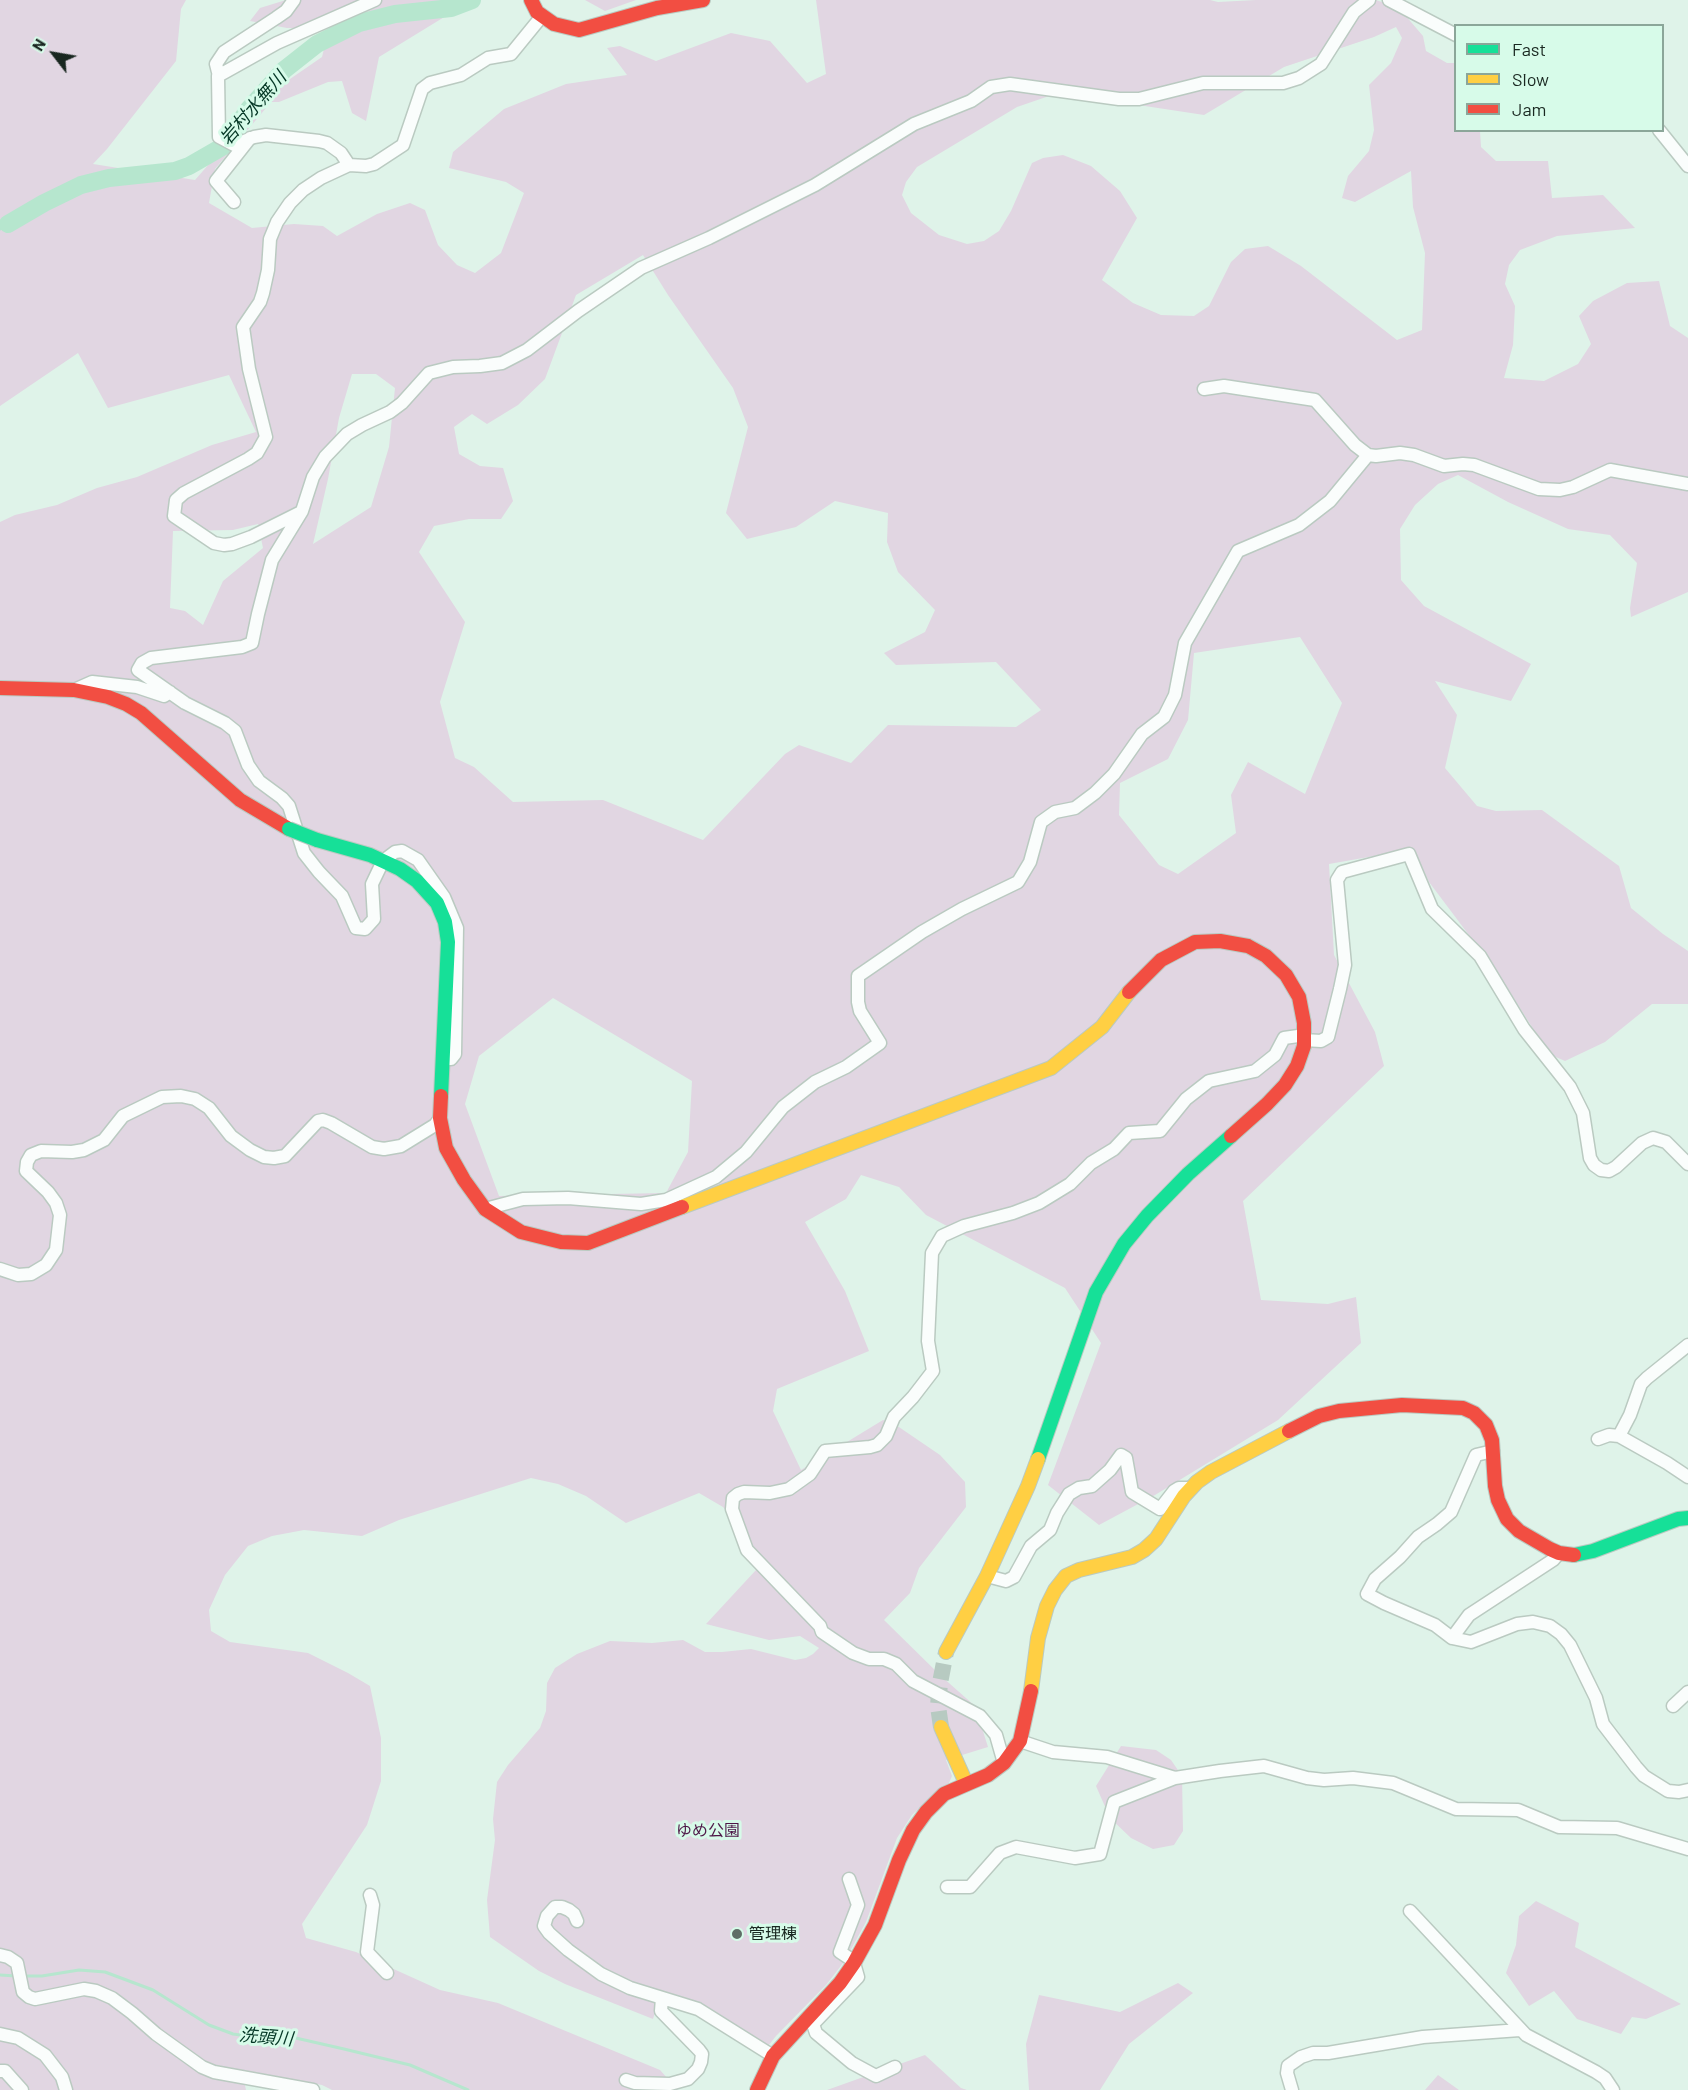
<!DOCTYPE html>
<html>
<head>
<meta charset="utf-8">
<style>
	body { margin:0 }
	#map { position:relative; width:1688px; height:2090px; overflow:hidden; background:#dff3e9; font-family:Barlow,sans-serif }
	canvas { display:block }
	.legend { position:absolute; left:1454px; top:24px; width:210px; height:108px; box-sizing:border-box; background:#d7fbe9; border:2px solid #8ba699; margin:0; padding:8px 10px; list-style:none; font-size:18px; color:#192720 }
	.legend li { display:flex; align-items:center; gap:12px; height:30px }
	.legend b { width:30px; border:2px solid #8ba699 }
	.north { position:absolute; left:24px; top:24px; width:60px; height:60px; -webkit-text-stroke:4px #d7fbe9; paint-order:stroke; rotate:301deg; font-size:16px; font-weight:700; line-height:24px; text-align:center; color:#192720 }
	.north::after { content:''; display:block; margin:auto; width:21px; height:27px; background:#192720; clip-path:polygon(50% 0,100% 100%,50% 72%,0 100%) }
</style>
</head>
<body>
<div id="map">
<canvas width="1688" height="2090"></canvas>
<ul class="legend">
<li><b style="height:8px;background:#16e098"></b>Fast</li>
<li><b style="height:8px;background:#ffcf43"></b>Slow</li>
<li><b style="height:8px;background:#f24e42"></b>Jam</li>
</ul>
<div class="north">N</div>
</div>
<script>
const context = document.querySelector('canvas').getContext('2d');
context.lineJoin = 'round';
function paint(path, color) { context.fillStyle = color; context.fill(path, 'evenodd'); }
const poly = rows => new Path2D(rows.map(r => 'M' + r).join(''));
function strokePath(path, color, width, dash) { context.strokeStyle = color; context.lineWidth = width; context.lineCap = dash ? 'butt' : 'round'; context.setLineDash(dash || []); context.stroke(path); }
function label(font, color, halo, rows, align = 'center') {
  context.font = font + ' Barlow,"Noto Sans JP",sans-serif'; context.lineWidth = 6; context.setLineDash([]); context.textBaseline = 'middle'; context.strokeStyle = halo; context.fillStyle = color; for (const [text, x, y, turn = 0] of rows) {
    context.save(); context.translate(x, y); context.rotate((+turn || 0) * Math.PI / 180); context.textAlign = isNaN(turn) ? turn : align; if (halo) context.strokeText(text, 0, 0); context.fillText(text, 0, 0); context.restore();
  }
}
const green = poly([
	[0,0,186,0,181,9,176,61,107,149,93,164,195,180,274,90,322,57,329,28,287,28,250,21,260,8,286,0,472,0,379,57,366,121,352,113,342,81,328,82,279,102,271,102,215,169,209,203,252,228,294,224,323,226,337,236,377,214,410,203,425,210,438,245,457,265,475,273,501,253,524,193,506,182,449,168,453,152,504,109,566,84,627,75,607,48,620,46,656,61,731,33,770,41,807,83,826,74,816,0,1210,0,1218,2,1256,0,1376,0,1399,8,1423,36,1426,51,1447,63,1455,63,1456,130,1480,131,1481,147,1496,161,1548,161,1552,198,1603,195,1635,228,1557,236,1520,250,1509,265,1505,284,1515,306,1513,345,1504,378,1544,381,1578,364,1591,344,1579,316,1593,301,1627,283,1659,281,1670,326,1688,338,1688,592,1631,617,1630,608,1637,563,1610,535,1568,529,1508,502,1458,475,1438,484,1415,505,1400,529,1401,580,1424,606,1531,664,1511,701,1435,681,1457,715,1445,768,1477,806,1496,811,1542,810,1619,866,1631,908,1663,934,1688,951,1688,1004,1652,1004,1605,1042,1565,1061,1549,1054,1499,975,1429,882,1414,849,1329,864,1334,955,1375,1032,1384,1066,1243,1201,1261,1300,1328,1304,1356,1297,1361,1343,1278,1420,1155,1495,1099,1525,1048,1485,1101,1343,1065,1288,926,1215,899,1187,861,1175,846,1199,805,1222,845,1291,869,1351,777,1389,773,1411,801,1470,883,1420,893,1423,940,1455,965,1482,966,1507,919,1568,910,1593,884,1620,941,1676,975,1706,988,1747,946,1760,952,1776,948,1785,932,1796,912,1815,897,1838,866,1922,844,1962,826,1985,776,2036,761,2055,695,2014,658,2003,653,2019,565,1984,539,1971,490,1937,487,1900,495,1840,493,1819,497,1782,508,1765,540,1728,546,1711,547,1683,555,1668,577,1654,610,1641,652,1643,683,1640,705,1652,722,1652,751,1649,795,1660,806,1658,813,1654,819,1648,800,1636,769,1640,706,1624,756,1570,749,1537,723,1507,699,1493,626,1523,586,1496,558,1484,531,1478,399,1520,362,1536,304,1530,272,1536,248,1546,225,1575,209,1610,211,1631,230,1642,308,1653,348,1673,370,1686,381,1738,381,1781,367,1825,302,1924,306,1938,356,1952,440,1990,498,2003,660,2070,678,2090,332,2090,322,2085,274,2077,244,2081,246,2090,0,2090,0,522,15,515,57,505,97,488,137,477,212,445,256,432,229,375,108,408,78,353,0,406],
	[1396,27,1402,38,1391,63,1369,85,1374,130,1369,151,1348,176,1342,198,1355,202,1411,171,1413,207,1425,253,1422,330,1397,340,1301,266,1268,246,1245,249,1231,262,1209,306,1194,316,1161,315,1133,303,1102,280,1137,218,1120,191,1091,166,1063,155,1043,158,1032,163,1011,211,999,231,984,241,967,244,939,235,911,213,902,195,906,182,917,167,1017,107,1049,96,1099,95,1145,106,1204,115,1284,67,1374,37],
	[643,255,668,295,733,388,748,427,726,513,747,539,796,527,835,501,888,513,887,542,898,572,935,610,925,632,884,653,896,665,996,662,1041,710,1016,727,888,725,851,763,799,745,785,754,703,840,603,800,513,802,474,767,455,758,440,702,465,622,419,552,434,526,469,519,501,519,513,501,503,468,480,466,459,454,454,427,472,414,487,424,518,405,545,379,576,295],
	[352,374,376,374,395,388,389,447,371,507,313,544,328,479,339,418],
	[258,524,263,548,223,581,203,625,185,611,170,608,173,531,233,530],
	[1300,637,1342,703,1305,794,1248,762,1231,795,1236,833,1178,874,1159,865,1119,815,1120,783,1168,759,1188,720,1194,653],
	[553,998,692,1081,688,1152,666,1193,499,1196,465,1104,479,1056],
	[585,0,636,0,605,11],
	[1121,1746,1156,1750,1171,1760,1182,1776,1183,1831,1174,1845,1153,1849,1131,1838,1110,1818,1096,1786],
	[1536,1901,1579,1923,1575,1947,1681,2004,1646,2019,1632,2017,1621,2034,1577,2019,1554,1991,1529,2006,1506,1973,1516,1945,1519,1916],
	[1178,1983,1193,1993,1129,2044,1100,2090,1029,2090,1026,2044,1039,1995,1120,2012],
	[925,2055,961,2088,967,2090,827,2090],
	[1438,2075,1459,2090,1425,2090]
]);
const stream = poly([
	[0,229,8,224],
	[0,1975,16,1976],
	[23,1976,42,1976,79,1970,105,1972,153,1990,209,2025,233,2034,255,2037,287,2036,344,2049,410,2065,468,2090]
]);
const river = poly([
	[8,224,44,203,81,185,109,178,175,171,189,166,222,147,249,109,284,70,317,44,359,23,395,14,451,8,472,0]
]);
const secondaryTunnel = poly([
	[941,1727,938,1706,940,1683,946,1652]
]);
const street = poly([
	[1389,0,1456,35],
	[219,76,216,64,224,52,276,18,286,11,294,0],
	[1659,130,1688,166],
	[349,165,341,153,327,143,319,141,266,135,254,137,234,145,219,137,218,76,277,43,375,0],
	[234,202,216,181,250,138],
	[1204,389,1224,386,1315,400,1355,445,1368,455,1376,456,1400,453,1414,455,1444,466,1463,464,1474,465,1539,489,1560,490,1573,487,1610,470,1688,484],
	[301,512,251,537,232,544,224,545,214,543,174,516,176,500,184,493,248,459,257,453,266,437,249,369,243,327,260,302,263,293,268,270,270,239,277,222,290,203,303,190,321,178,349,165,366,166,374,164,403,145,422,89,430,83,461,75,488,58,511,54,542,16],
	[74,690,92,682,137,687,164,696,170,692],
	[1304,1040,1321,1041,1328,1037,1340,989,1345,965,1337,880,1342,872,1409,854,1432,909,1480,956,1524,1029,1570,1087,1583,1113,1590,1158,1594,1165,1601,1170,1609,1171,1616,1167,1642,1143,1653,1138,1666,1142,1688,1164],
	[444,1058,451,1059,455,1054,457,928,444,897,418,860,402,851,395,852,383,861,372,884,374,919,365,929,356,928,342,896,319,872,304,853,289,806,282,798,259,781,248,765,235,731,225,723,185,703,138,670,142,663,151,658,242,647,252,643,258,614,272,560,302,511,313,477,325,457,347,434,362,425,390,412,402,403,429,373,453,367,480,366,502,363,527,350,578,311,641,268,709,238,815,185,914,124,971,101,991,87,1010,84,1119,99,1139,99,1203,83,1283,83,1299,78,1321,64,1354,12,1369,0],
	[485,1209,523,1199,568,1198,641,1204,666,1200,716,1177,746,1152,783,1107,815,1082,846,1067,880,1043,860,1011,858,1002,858,976,922,932,962,909,1018,882,1030,862,1041,822,1055,812,1075,808,1095,793,1114,774,1142,734,1164,717,1175,695,1185,643,1238,551,1299,525,1330,501,1368,455],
	[0,1269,18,1275,31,1274,46,1265,56,1250,60,1215,56,1203,48,1192,26,1171,27,1162,31,1155,41,1151,72,1152,84,1150,104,1140,123,1116,162,1097,181,1096,195,1099,209,1108,231,1136,250,1150,264,1157,274,1158,285,1156,318,1121,323,1120,331,1123,372,1147,384,1149,401,1146,435,1125,440,1118],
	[1619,1436,1630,1415,1641,1384,1647,1378,1688,1345],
	[1598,1439,1609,1435,1619,1436,1667,1463,1688,1477],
	[1493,1451,1476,1455,1451,1512,1437,1524,1418,1537,1400,1557,1375,1579,1367,1594,1384,1603,1435,1625,1452,1638,1469,1615,1553,1560,1559,1553],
	[987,1576,1006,1581,1014,1577,1031,1546,1050,1530,1057,1513,1069,1494,1079,1488,1092,1486,1110,1470,1121,1455,1126,1458,1132,1492,1160,1509,1174,1491,1179,1488,1190,1488],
	[1452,1638,1471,1642,1517,1624,1533,1622,1550,1626,1561,1634,1570,1645,1596,1698,1603,1724,1636,1767,1644,1776,1668,1791,1679,1792,1688,1790],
	[1673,1706,1688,1692],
	[1020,1741,1053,1752,1107,1757,1175,1778,1220,1771,1264,1766,1307,1778,1324,1780,1353,1778,1393,1783,1456,1809,1518,1810,1559,1827,1617,1828,1688,1849],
	[1004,1763,996,1735,980,1716,913,1681,896,1664,884,1659,869,1659,853,1653,822,1632,820,1626,747,1550,732,1509,733,1498,738,1494,744,1492,770,1493,789,1489,810,1474,825,1451,870,1447,877,1445,886,1436,894,1417,913,1397,933,1371,928,1341,932,1253,942,1236,964,1226,1013,1213,1039,1203,1070,1184,1091,1163,1114,1149,1129,1133,1160,1131,1186,1099,1209,1081,1255,1071,1275,1055,1284,1038,1305,1035],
	[849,1879,858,1905,840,1952,855,1962],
	[947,1887,970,1887,1000,1853,1016,1847,1075,1858,1100,1854,1114,1802,1175,1778],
	[370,1895,373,1905,367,1952,387,1973],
	[1410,1911,1526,2035,1596,2072,1605,2078,1613,2090],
	[577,1921,574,1914,569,1910,562,1907,555,1907,547,1916,544,1926,549,1933,568,1950,601,1974,630,1988,698,2009,773,2056],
	[0,1955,8,1957,17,1963,23,1992,29,1997,35,1999,84,1989,96,1991,112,1998,132,2013,156,2034,202,2067,214,2072,313,2090],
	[854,1963,858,1977,813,2024,816,2033,852,2063,876,2076,895,2067],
	[0,2034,18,2038,45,2055,62,2077,66,2090],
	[0,2071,5,2071,22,2090],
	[626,2080,635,2083,670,2084,688,2079,698,2069,701,2062,702,2054,699,2050,661,2011,662,1998],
	[1292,2090,1287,2073,1288,2066,1301,2057,1313,2053,1328,2053,1423,2037,1520,2030]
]);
const fast = poly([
	[317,840,370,855,400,869,417,881,437,903,445,922,448,942,441,1096],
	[1038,1459,1096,1292,1124,1244,1147,1216,1188,1174,1231,1136],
	[1574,1555,1593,1551,1678,1519,1688,1518]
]);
const slow = poly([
	[682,1207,1051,1068,1102,1027,1129,992],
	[946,1652,987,1576,1028,1486,1038,1459],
	[1031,1691,1038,1638,1047,1606,1055,1590,1066,1576,1079,1570,1132,1557,1144,1550,1156,1539,1184,1496,1197,1482,1211,1472,1289,1431],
	[941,1727,966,1783]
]);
const jam = poly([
	[531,0,537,12,554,24,579,30,657,8,703,0],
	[0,688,74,690,108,697,126,704,141,713,240,800,289,829],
	[1129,992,1161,960,1195,942,1220,941,1248,946,1266,956,1286,975,1299,997,1304,1023,1304,1046,1297,1066,1285,1085,1267,1104,1231,1136],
	[441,1096,440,1118,446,1148,464,1180,485,1209,521,1232,561,1242,588,1243,682,1207],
	[1289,1431,1319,1416,1339,1411,1402,1405,1463,1408,1474,1413,1486,1425,1492,1440,1495,1486,1498,1500,1507,1519,1519,1531,1550,1549,1559,1553,1574,1555],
	[757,2090,773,2056,840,1983,854,1963,875,1925,899,1860,913,1830,926,1812,944,1794,988,1775,1004,1763,1020,1741,1031,1691]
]);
const fastBridge = poly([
	[289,829,317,840]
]);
const markers = [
	[737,1934,6,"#5e6e66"]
];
const parkNames = [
	["ゆめ公園",708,1831]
];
const poiNames = [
	["管理棟",749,1934]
];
const waterNames = [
	["岩村水無川",253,108,-49],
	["洗頭川",266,2037,5]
];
paint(green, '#e1d6e2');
strokePath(stream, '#b6e6ce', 3);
strokePath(river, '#b6e6ce', 18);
strokePath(secondaryTunnel, '#b7cac1', 16, [16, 8]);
strokePath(street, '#bacac1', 15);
strokePath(fast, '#bacac1', 16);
strokePath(slow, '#bacac1', 16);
strokePath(jam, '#bacac1', 16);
strokePath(street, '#fafdfc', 12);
strokePath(fast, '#16e098', 14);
strokePath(slow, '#ffcf43', 14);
strokePath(jam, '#f24e42', 14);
strokePath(fastBridge, '#bacac1', 16, []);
strokePath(fastBridge, '#16e098', 14);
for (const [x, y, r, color] of markers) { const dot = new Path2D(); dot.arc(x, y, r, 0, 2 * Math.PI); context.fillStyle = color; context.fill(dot); strokePath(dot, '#d7fbe9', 2); }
label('16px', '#4e1848', '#d7fbe9', parkNames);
label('16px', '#192720', '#d7fbe9', poiNames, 'left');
label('italic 18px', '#043725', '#d7fbe9', waterNames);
</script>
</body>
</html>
